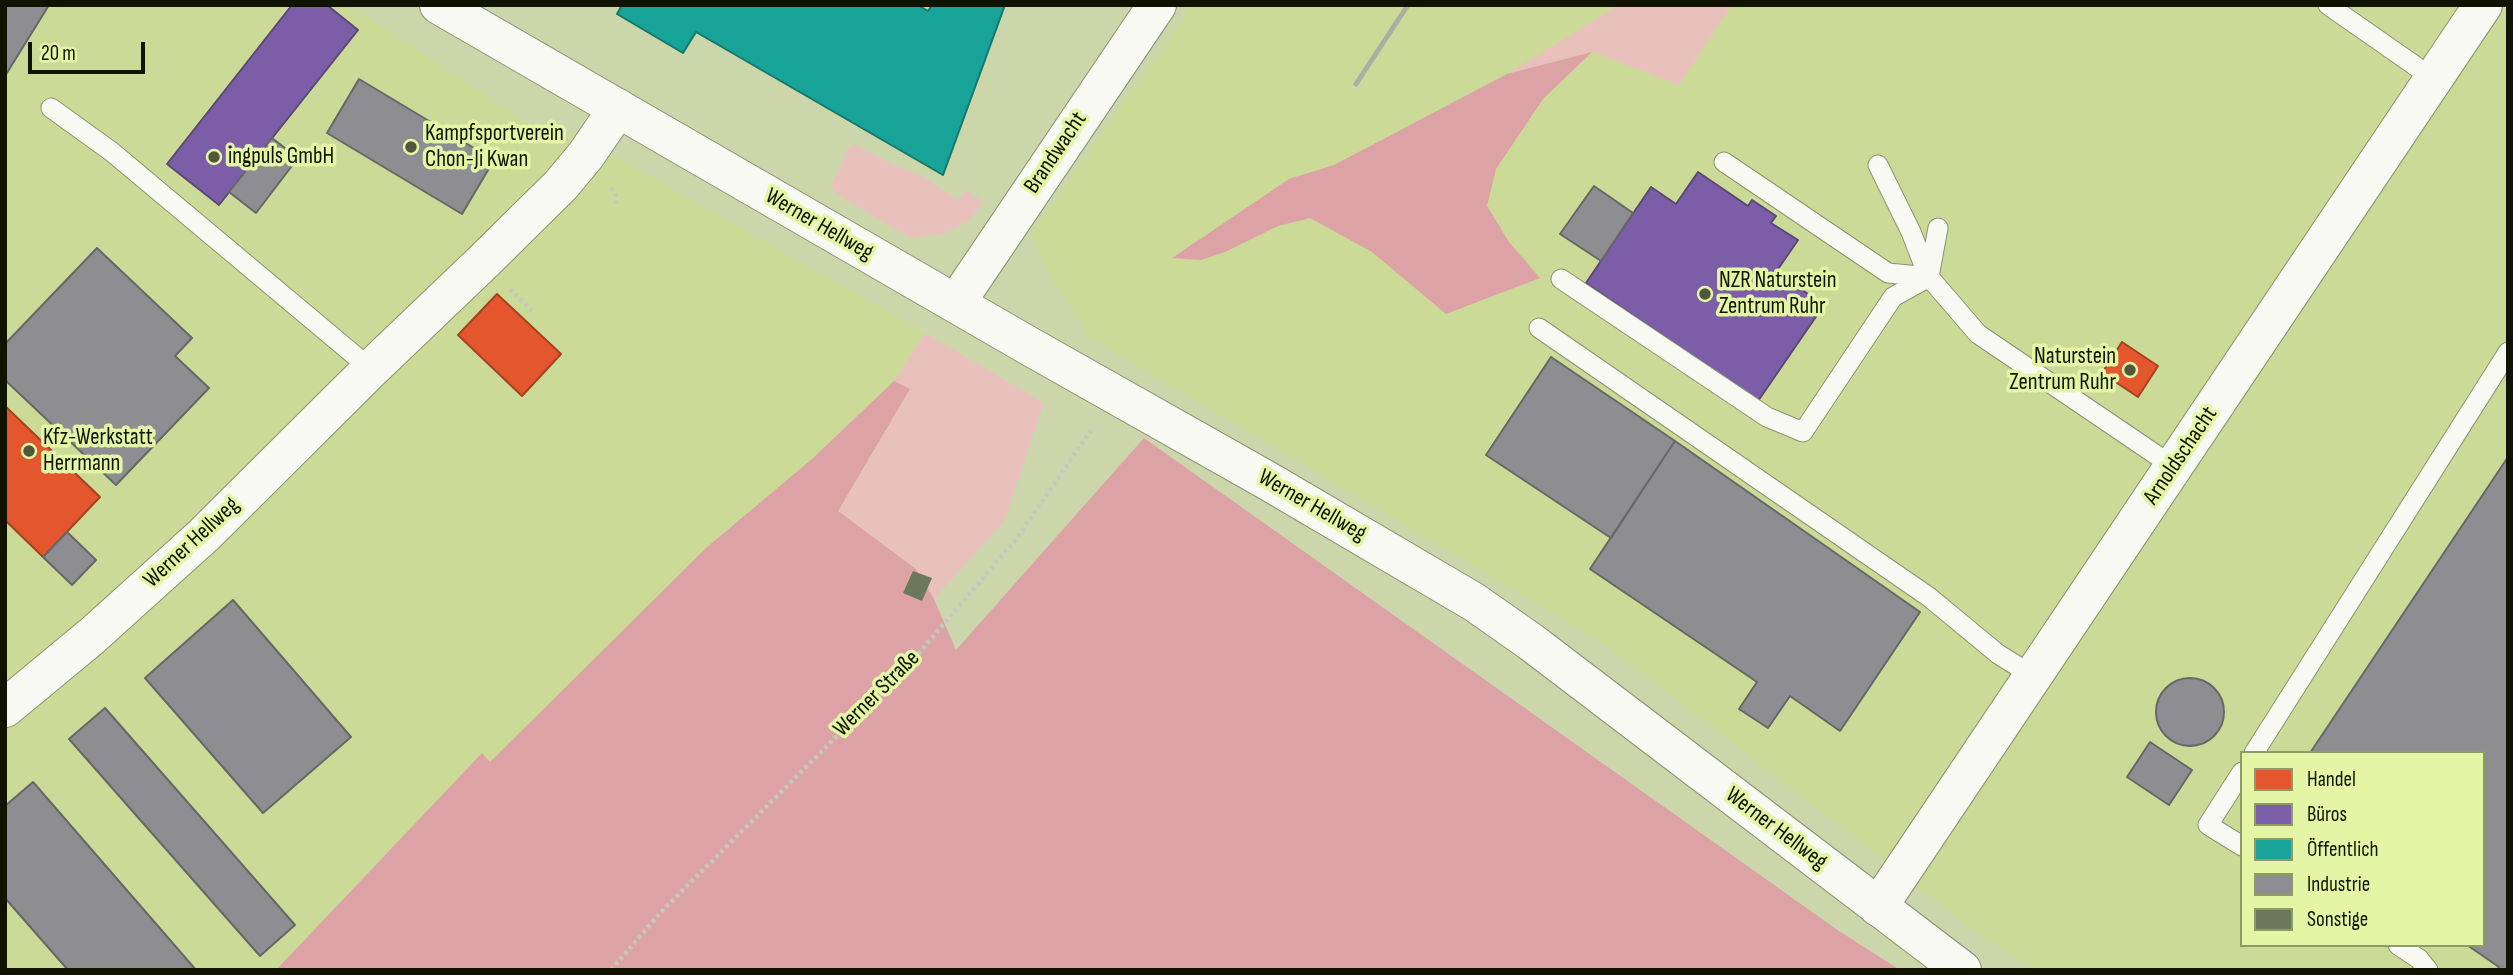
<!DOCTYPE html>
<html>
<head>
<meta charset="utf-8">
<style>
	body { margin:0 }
	#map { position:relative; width:2513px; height:975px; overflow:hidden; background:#ccd6ab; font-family:"Sofia Sans Condensed",sans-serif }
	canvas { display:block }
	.frame { position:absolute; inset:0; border:7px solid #0f1300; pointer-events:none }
	.legend { position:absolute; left:2240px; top:751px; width:245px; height:196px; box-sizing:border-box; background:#e4f5a6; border:2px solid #8f9b64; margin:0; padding:9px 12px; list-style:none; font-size:21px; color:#0f1300 }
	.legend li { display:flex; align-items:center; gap:14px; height:35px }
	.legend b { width:35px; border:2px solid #8f9b64 }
	.scale { position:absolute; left:28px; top:42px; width:117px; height:32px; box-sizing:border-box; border:4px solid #0f1300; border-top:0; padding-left:9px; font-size:21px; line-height:24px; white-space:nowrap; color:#0f1300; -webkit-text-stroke:5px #e4f5a6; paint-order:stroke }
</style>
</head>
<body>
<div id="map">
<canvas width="2513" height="975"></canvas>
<div class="frame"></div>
<ul class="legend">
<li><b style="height:19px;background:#e4572e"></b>Handel</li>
<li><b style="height:19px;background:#7b5ea7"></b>Büros</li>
<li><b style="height:19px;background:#17a398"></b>Öffentlich</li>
<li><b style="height:19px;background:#8d8d92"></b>Industrie</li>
<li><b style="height:19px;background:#6c785b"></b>Sonstige</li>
</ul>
<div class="scale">20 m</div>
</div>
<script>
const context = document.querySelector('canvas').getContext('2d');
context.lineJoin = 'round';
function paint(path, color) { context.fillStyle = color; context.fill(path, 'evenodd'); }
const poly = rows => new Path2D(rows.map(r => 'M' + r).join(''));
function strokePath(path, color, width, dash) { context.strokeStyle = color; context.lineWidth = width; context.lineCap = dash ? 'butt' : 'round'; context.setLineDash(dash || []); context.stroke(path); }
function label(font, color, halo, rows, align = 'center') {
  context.font = font + ' "Sofia Sans Condensed",sans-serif'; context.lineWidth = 7; context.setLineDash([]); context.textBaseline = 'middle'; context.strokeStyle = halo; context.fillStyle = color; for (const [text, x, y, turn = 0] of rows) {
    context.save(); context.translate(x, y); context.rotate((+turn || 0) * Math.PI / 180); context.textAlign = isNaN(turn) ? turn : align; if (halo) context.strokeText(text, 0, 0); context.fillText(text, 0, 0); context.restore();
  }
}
const built = poly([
	[5,5,350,5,561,146,574,133,925,333,894,381,812,459,706,548,490,762,481,754,276,970,5,970],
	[1193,5,2508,5,2508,970,2037,970,1982,937,1607,646,1091,338,1050,275,1031,234],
	[2242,753,2483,753,2483,945,2242,945]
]);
const green = poly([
	[1619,5,1732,5,1679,85,1592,52,1507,74],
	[854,144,894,165,920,175,958,200,966,190,983,202,970,220,943,234,910,238,833,192,832,183,848,149],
	[925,333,1044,403,1004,522,934,599,916,569,838,511,910,390,894,381]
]);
const forest = poly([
	[1592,52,1543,99,1496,169,1487,206,1509,242,1540,278,1446,314,1372,252,1310,218,1278,226,1225,252,1201,260,1172,258,1289,179,1334,165,1507,74],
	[894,381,910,389,838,511,916,569,934,599,956,650,1144,438,1839,931,1900,970,276,970,482,753,490,762,706,548,812,459]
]);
const shops = poly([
	[497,294,561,354,522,396,458,335,497,294],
	[2122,342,2158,366,2138,397,2102,373,2122,342],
	[5,406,100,497,43,557,5,520,5,406]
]);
const offices = poly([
	[292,5,327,5,358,30,219,205,167,164,292,5],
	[1698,172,1748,206,1752,200,1776,216,1771,223,1798,240,1776,272,1824,305,1758,401,1586,283,1651,187,1676,204,1698,172]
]);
const public = poly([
	[622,5,918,5,928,11,932,5,1005,5,943,175,696,32,683,53,617,14,622,5]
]);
const industry = poly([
	[5,5,49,5,5,76,5,5],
	[359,79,494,160,462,214,327,133,359,79],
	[272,138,298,158,256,213,229,192,272,138],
	[1594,186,1633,213,1601,261,1560,234,1594,186],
	[97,248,192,338,175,356,209,388,116,485,5,380,5,344,97,248],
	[1551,357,1675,441,1611,538,1486,455,1551,357],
	[1675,441,1920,612,1840,731,1790,696,1768,728,1739,709,1757,682,1590,569,1675,441],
	[2508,457,2508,970,2497,970,2499,967,2467,945,2483,945,2483,753,2310,753,2508,457],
	[67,532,96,560,72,585,43,557,67,532],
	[233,600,351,737,263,813,145,678,233,600],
	'2156 712a34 34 0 1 1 68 0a34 34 0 1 1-68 0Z',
	[105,708,295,925,260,956,69,739,105,708],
	[2150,742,2192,770,2169,805,2127,777,2150,742],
	[33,782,196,970,68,970,5,898,5,806,33,782]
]);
const building = poly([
	[913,571,932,578,922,601,903,593]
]);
const path = poly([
	[611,188,616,196,616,206],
	[510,289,534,313],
	[611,970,662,911,913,660,1017,538,1093,427]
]);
const service = poly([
	[2328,5,2434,79],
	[51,108,112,152,371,369],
	[1724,162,1888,273,1929,277,1978,334,2174,467],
	[1878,165,1911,232,1928,276],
	[1561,279,1767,417,1803,432,1893,297,1929,277,1938,228],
	[1539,328,1929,597,1998,654,2033,676],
	[2254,753,2508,352],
	[2242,772,2208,825,2242,846],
	[2398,945,2419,959,2428,970]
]);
const minor = poly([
	[956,303,1157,5],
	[5,708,92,636,204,535,371,369,483,262,561,185,586,155,618,108],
	[1878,907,2483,5]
]);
const secondary = poly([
	[439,5,1029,346,1268,481,1474,602,1531,642,1962,970]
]);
const rail = poly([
	[1356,84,1408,5]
]);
const markers = [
	[411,147,7,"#51573c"],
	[214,157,7,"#51573c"],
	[1705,294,7,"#51573c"],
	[2130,370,7,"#51573c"],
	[29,451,7,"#51573c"]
];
const poiNames = [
	["Kampfsportverein",425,134],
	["Chon-Ji Kwan",425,160],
	["ingpuls GmbH",228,157],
	["NZR Naturstein",1719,281],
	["Zentrum Ruhr",1719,307],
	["Naturstein",2116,357,"right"],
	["Zentrum Ruhr",2116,383,"right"],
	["Kfz-Werkstatt",43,438],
	["Herrmann",43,464]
];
const streetNames = [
	["Brandwacht",1056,153,-56],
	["Werner Hellweg",819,225,30],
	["Arnoldschacht",2181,456,-56],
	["Werner Hellweg",1312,506,30],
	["Werner Hellweg",192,543,-43],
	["Werner Straße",877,694,-45],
	["Werner Hellweg",1776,829,37]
];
paint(built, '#ccda97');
paint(green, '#e8c1bc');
paint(forest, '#dca2a6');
paint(shops, '#e4572e');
strokePath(shops, '#a44320', 2);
paint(offices, '#7b5ea7');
strokePath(offices, '#5b4875', 2);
paint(public, '#17a398');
strokePath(public, '#15786a', 2);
paint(industry, '#8d8d92');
strokePath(industry, '#676866', 2);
paint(building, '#6c785b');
strokePath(service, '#8c9371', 21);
strokePath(minor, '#8c9371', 40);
strokePath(secondary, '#8c9371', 40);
strokePath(path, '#c6c8bd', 4.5, [3.5, 3.5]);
strokePath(service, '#f7f9f2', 19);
strokePath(minor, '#f7f9f2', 38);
strokePath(secondary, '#f7f9f2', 38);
strokePath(rail, '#acaea5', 5);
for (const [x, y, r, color] of markers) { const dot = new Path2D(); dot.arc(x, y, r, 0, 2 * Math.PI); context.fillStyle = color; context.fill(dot); strokePath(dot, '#e4f5a6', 2.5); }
label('23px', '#0f1300', '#e4f5a6', poiNames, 'left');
label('23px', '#0f1300', '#e4f5a6', streetNames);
</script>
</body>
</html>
